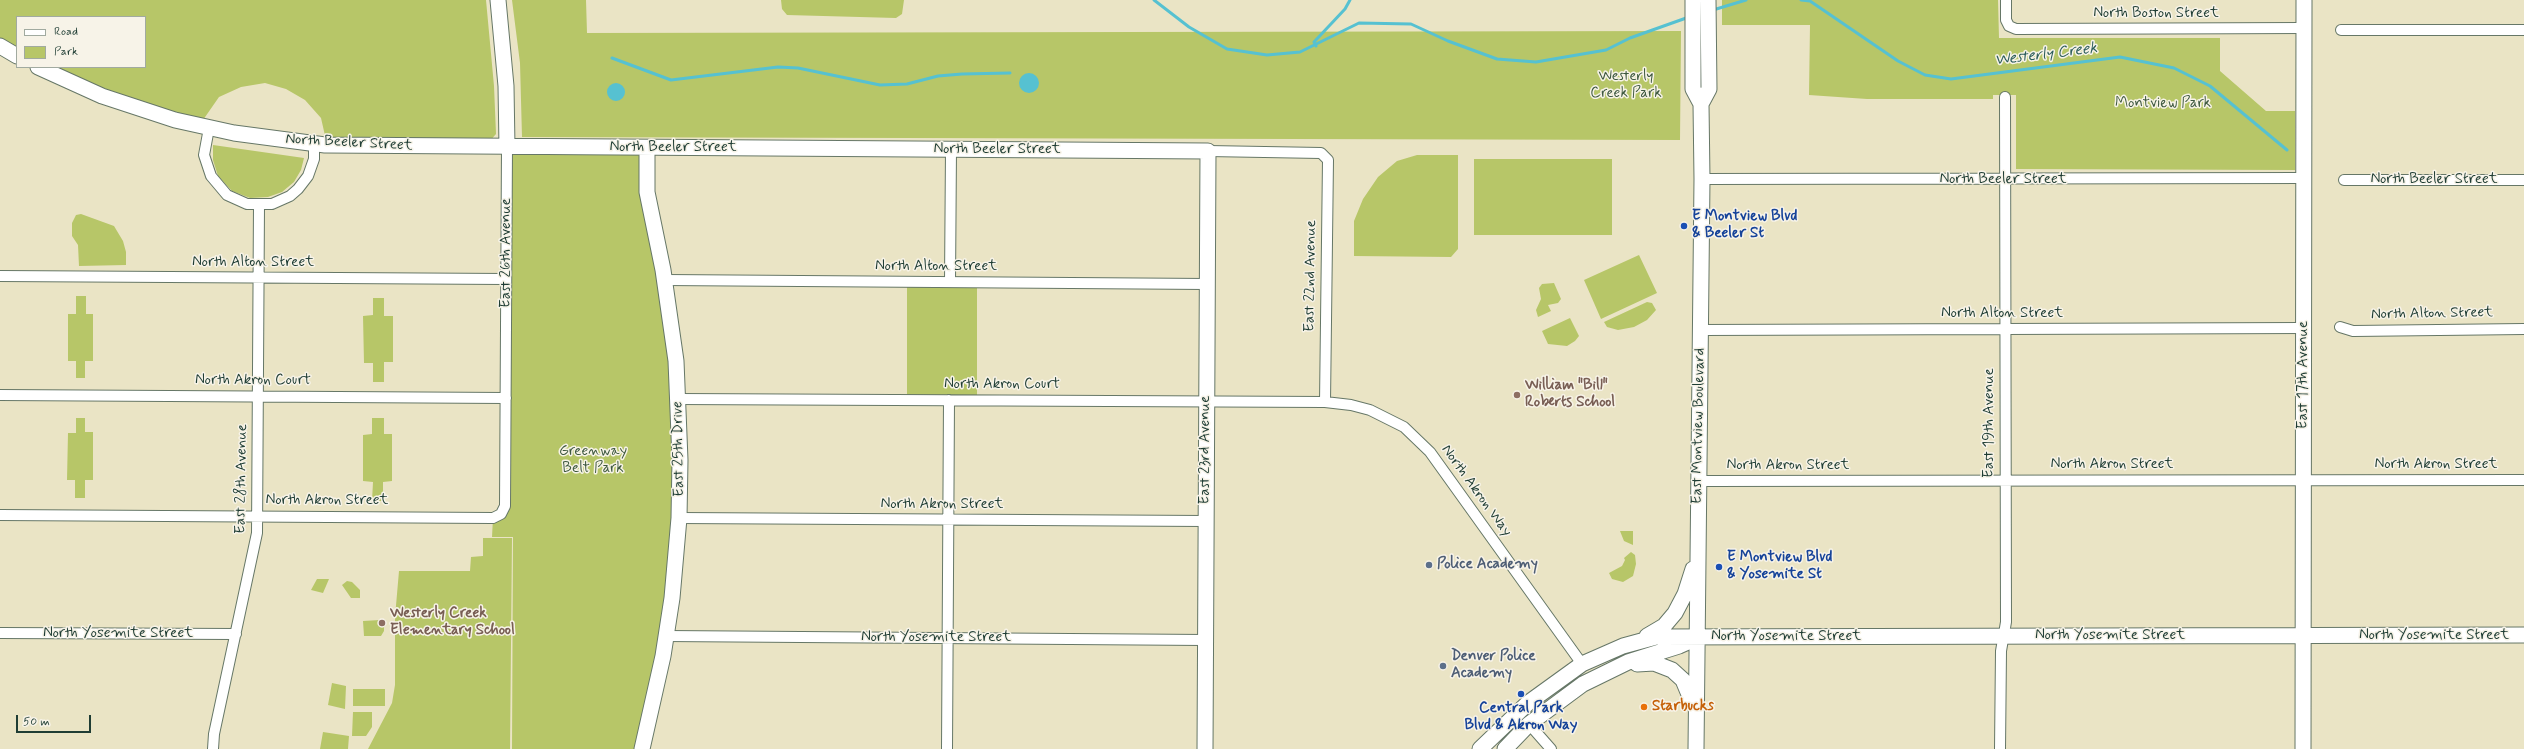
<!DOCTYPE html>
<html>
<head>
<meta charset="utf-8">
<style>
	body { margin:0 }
	#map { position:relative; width:2524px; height:749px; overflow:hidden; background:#eae4c5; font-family:Mynerve,sans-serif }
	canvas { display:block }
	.legend { position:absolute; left:16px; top:16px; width:130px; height:52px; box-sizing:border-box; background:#f7f3e8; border:1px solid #a1aaa0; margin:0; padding:5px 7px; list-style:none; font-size:12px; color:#1f3d34 }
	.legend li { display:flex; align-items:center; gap:8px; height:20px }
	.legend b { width:20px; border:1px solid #a1aaa0 }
	.scale { position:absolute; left:16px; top:715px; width:75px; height:18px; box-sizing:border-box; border:2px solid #1f3d34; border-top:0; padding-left:5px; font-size:12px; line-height:14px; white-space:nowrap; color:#1f3d34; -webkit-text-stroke:3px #f7f3e8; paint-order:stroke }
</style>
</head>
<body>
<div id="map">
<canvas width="2524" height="749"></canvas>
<ul class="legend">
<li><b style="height:5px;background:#fff"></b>Road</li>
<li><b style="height:11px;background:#b7c668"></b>Park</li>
</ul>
<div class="scale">50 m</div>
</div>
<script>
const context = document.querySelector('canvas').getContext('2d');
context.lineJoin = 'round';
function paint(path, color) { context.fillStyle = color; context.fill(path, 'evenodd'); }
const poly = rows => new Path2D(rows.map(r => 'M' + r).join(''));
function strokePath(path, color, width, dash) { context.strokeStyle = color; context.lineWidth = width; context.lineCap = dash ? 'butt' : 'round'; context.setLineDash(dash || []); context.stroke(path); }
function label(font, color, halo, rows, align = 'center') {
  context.font = font + ' Mynerve,sans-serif'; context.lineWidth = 3; context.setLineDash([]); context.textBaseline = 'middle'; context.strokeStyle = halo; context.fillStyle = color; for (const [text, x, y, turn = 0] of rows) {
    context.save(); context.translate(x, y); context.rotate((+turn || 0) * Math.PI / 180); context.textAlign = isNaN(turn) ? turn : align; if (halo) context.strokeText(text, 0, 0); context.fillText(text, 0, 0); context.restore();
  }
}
const green = poly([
	[0,0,486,0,494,86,496,134,489,142,326,140,321,118,305,100,286,89,265,83,241,87,219,97,203,120,168,112,95,86,53,67,145,67,145,17,17,17,17,50,0,39],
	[512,0,586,0,587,33,1681,31,1680,140,522,137,520,63],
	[781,0,904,0,902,14,896,18,787,15,782,9],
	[1722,0,1998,0,1999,38,2220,38,2220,71,2266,111,2295,111,2295,170,2016,169,2016,95,1993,95,1993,99,1867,99,1809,95,1810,25,1722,25],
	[213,145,304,158,301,170,294,182,282,192,268,197,250,198,232,191,218,176,213,160],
	[507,147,647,148,663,270,679,507,642,749,512,749,513,537,492,537,493,518,501,514],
	[1417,155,1458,155,1458,249,1451,257,1354,256,1354,221,1363,199,1378,177,1397,161],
	[1474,159,1612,159,1612,235,1474,235],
	[81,214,114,226,123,241,126,252,126,265,79,266,78,245,72,236,72,223,76,215],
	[1639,255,1657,293,1601,319,1584,280],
	[907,282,977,282,977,400,907,400],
	[1554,283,1561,299,1558,303,1548,305,1551,311,1538,317,1536,310,1541,299,1539,288,1542,284],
	[76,296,86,296,86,314,93,314,93,361,85,361,85,378,76,378,76,361,68,361,68,314,76,314],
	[373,298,384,298,384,316,393,316,393,362,384,362,384,382,373,382,373,363,364,363,363,316,373,315],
	[1647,302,1652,303,1656,310,1647,320,1634,327,1618,330,1607,327,1604,322],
	[1570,318,1579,336,1575,341,1567,346,1548,344,1542,331],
	[76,418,85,418,85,432,93,432,93,480,85,480,85,498,75,498,75,480,67,480,68,433,76,433],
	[372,418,384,418,384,434,392,434,392,481,383,482,383,501,372,501,373,482,363,481,363,435,372,434],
	[1620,531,1633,531,1633,545,1624,541],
	[483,538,512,538,510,749,368,749,392,703,395,685,395,617,399,571,470,571,471,557,483,556],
	[1631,552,1635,555,1636,564,1633,576,1623,582,1612,579,1609,573,1622,566,1625,560,1624,558],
	[317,579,329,579,323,593,311,590],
	[347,581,352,582,360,590,360,598,351,598,342,585],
	[380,620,380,623,384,624,384,631,381,636,364,636,363,621],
	[332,683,346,686,345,709,328,705],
	[353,689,385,689,385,706,353,706],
	[353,712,372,712,372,727,366,736,352,736],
	[323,732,349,736,348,749,320,749]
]);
const water = poly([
	'1019 83a10 10 0 1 1 20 0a10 10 0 1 1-20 0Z',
	'607 92a9 9 0 1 1 18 0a9 9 0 1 1-18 0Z'
]);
const stream = poly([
	[1154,0,1189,27,1227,49,1267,55,1300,52,1359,23,1411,24,1448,41,1497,59,1536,62,1606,50,1630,38,1689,17],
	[1801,0,1810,1,1898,61,1925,75,1951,79,2120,57,2174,68,2210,86,2287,150],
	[1713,10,1746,0],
	[1316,46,1314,42,1345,9,1350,0],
	[612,58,671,80,778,67,798,68,880,85,907,84,938,76,962,74,1010,73]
]);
const street = poly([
	[2006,0,2006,20,2009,26,2016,29,2304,28],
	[2341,30,2524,30],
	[209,128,204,155,211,176,227,195,247,204,272,204,290,196,298,189,308,176,314,159,314,144],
	[1208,151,1321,153,1328,160,1325,402],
	[1702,179,2304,178],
	[2344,180,2524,180],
	[0,276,506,279],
	[665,280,1207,284],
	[950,282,951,150],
	[2340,327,2353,331,2524,329],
	[1701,330,2304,328],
	[0,395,506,398],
	[678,399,1325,402,1351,405,1370,410,1404,427,1430,452,1582,664],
	[1699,481,2524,480],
	[0,515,493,518,501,514,505,506,507,147],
	[679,518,1206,521],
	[0,633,236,634],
	[666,636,1205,640],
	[1529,724,1551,749],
	[213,749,214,734,257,533,259,205],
	[947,749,949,400],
	[2000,749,2001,651,2006,622,2005,97]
]);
const secondary = poly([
	[498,0,506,86,507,147],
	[1693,0,1693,89,1701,104,1702,179,1696,749],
	[0,46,17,56],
	[38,67,102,96,175,120,234,133,325,145,1208,151,1205,749],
	[1701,104,1709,89,1708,0],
	[1647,636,1664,626,1675,613,1685,594,1693,569],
	[1637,664,1654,663,1672,670,1683,680,1693,704],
	[642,749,663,656,672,598,679,518,680,460,676,361,663,270,647,192,647,148],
	[1480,749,1528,703,1582,664,1623,646,1656,637,2524,635],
	[1505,749,1529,724,1583,684,1628,662,1679,646,1697,638],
	[2303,749,2304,0]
]);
const markers = [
	[1684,226,4,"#1a4fb4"],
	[1517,395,4,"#8d6e63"],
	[1429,565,4,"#5c6f8a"],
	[1719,567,4,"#1a4fb4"],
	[382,623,4,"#8d6e63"],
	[1443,666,4,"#5c6f8a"],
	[1521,694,4,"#1a4fb4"],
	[1644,707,4,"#e8710a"]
];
const streetNames = [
	["North Boston Street",2156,14],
	["North Beeler Street",349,143,3],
	["North Beeler Street",673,148],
	["North Beeler Street",997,150],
	["North Beeler Street",2003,180],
	["North Beeler Street",2434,180],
	["East 26th Avenue",507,253,-90],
	["North Alton Street",253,263],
	["North Alton Street",936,267],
	["East 22nd Avenue",1311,276,-89],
	["North Alton Street",2002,314],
	["North Alton Street",2432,314,-1],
	["East 17th Avenue",2304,375,-90],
	["North Akron Court",253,381],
	["North Akron Court",1002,385],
	["East 19th Avenue",1990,423,-90],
	["East Montview Boulevard",1699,426,-89],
	["East 25th Drive",679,449,-91],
	["East 23rd Avenue",1206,450,-90],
	["North Akron Street",2112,465],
	["North Akron Street",2436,465],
	["North Akron Street",1788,466],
	["East 28th Avenue",242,479,-89],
	["North Akron Way",1476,491,54],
	["North Akron Street",327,501],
	["North Akron Street",942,505],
	["North Yosemite Street",118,634],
	["North Yosemite Street",2110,636],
	["North Yosemite Street",2434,636],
	["North Yosemite Street",1786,637],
	["North Yosemite Street",936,638]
];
const parkNames = [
	["Westerly",1626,77],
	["Creek Park",1626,94],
	["Montview Park",2163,104],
	["Greenway",593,452],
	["Belt Park",593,469]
];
const transitNames = [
	["E Montview Blvd",1692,217],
	["& Beeler St",1692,234],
	["E Montview Blvd",1727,558],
	["& Yosemite St",1727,575],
	["Central Park",1521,709,"center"],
	["Blvd & Akron Way",1521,726,"center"]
];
const educationNames = [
	["William \"Bill\"",1525,386],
	["Roberts School",1525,403],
	["Westerly Creek",390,614],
	["Elementary School",390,631]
];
const serviceNames = [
	["Police Academy",1437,565],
	["Denver Police",1451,657],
	["Academy",1451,674]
];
const foodNames = [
	["Starbucks",1652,707]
];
const waterNames = [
	["Westerly Creek",2046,55,-7]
];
paint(green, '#b7c668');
paint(water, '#56c1d1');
strokePath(stream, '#56c1d1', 3);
strokePath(street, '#667767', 12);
strokePath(secondary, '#667767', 17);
strokePath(street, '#fff', 10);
strokePath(secondary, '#fff', 15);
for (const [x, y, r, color] of markers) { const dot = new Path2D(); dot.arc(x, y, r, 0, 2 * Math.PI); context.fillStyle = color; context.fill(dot); strokePath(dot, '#f7f3e8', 1.5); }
label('15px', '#1f3d34', '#f7f3e8', streetNames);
label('15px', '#3d583e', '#f7f3e8', parkNames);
label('bold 15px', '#164399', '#f7f3e8', transitNames, 'left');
label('bold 15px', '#785e54', '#f7f3e8', educationNames, 'left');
label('bold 15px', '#4e5e75', '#f7f3e8', serviceNames, 'left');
label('bold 15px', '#c56008', '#f7f3e8', foodNames, 'left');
label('italic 16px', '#2d5e5b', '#f7f3e8', waterNames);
</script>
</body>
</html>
